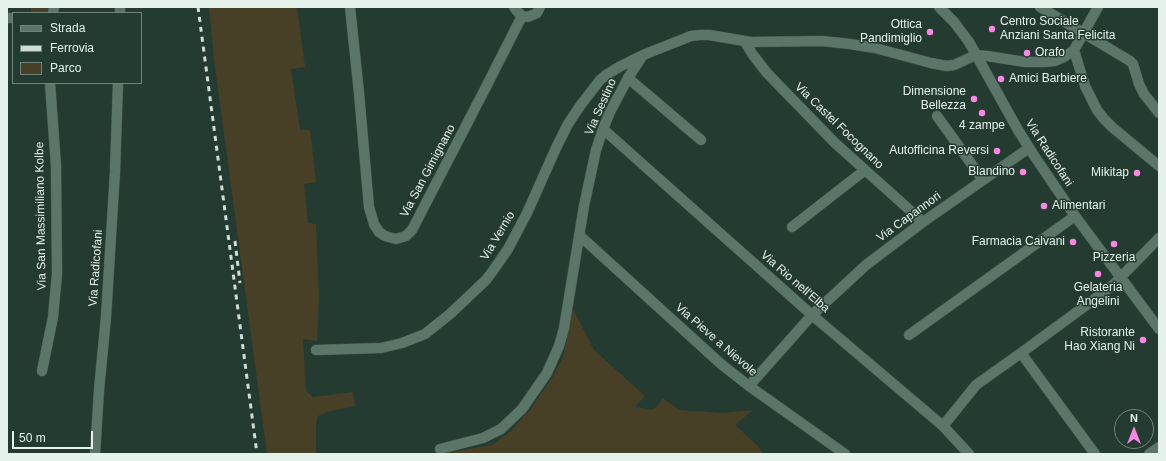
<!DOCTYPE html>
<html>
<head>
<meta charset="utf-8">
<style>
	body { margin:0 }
	#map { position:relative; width:1166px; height:461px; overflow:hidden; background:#243b31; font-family:Helvetica,sans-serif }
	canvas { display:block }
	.frame { position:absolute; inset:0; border:8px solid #e4f2eb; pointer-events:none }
	.legend { position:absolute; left:12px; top:12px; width:130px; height:72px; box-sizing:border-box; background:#243b31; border:1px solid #71847b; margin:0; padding:5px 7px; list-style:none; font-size:12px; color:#e4f2eb }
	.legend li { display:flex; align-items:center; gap:8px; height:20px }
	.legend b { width:20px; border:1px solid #71847b }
	.north { position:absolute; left:1114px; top:409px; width:40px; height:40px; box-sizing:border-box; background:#243b31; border:1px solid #71847b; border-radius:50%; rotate:0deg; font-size:11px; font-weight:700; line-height:16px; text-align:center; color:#e4f2eb }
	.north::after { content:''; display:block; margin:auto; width:14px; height:18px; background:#fc86e3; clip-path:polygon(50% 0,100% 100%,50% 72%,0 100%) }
	.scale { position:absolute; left:12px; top:431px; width:81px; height:18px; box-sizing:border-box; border:2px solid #e4f2eb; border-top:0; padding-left:5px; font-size:12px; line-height:14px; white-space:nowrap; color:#e4f2eb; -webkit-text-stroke:3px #243b31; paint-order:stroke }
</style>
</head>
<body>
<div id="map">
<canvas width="1166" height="461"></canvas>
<div class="frame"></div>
<ul class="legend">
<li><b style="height:5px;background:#5c7569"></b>Strada</li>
<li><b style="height:5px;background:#ceddd6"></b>Ferrovia</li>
<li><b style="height:11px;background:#474026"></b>Parco</li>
</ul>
<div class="north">N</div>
<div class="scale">50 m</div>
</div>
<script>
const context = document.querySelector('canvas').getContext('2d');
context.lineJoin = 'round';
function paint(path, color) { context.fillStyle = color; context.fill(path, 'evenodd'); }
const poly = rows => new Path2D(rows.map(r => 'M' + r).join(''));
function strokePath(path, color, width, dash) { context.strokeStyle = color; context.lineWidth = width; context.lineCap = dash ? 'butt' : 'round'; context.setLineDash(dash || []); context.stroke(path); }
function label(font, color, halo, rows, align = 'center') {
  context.font = font + ' Helvetica,sans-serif'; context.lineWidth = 3; context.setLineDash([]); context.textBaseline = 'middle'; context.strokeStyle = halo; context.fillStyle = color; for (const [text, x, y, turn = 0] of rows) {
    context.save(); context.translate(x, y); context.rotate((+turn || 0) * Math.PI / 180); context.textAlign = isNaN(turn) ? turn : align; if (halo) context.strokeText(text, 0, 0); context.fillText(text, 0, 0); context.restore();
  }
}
const green = poly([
	[31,7,49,7,49,13,31,13],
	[209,7,297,7,305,67,291,69,300,130,310,130,316,182,304,184,308,223,316,224,319,300,317,341,303,339,306,391,313,397,353,392,355,406,330,411,318,416,316,425,316,454,267,454,214,59],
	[573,309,594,350,645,396,635,407,653,410,663,398,679,410,723,413,753,410,735,425,758,446,763,454,443,454,491,445,511,431,532,407,552,378,563,357]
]);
const minor = poly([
	[350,7,359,93,369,207,374,224,379,232,385,236,396,239,406,236,412,230,486,87,522,16],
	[514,7,516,10,522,16,528,17,537,13,540,7],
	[1040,7,1130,61,1133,64,1139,84,1144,94,1159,113],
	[53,13,54,7],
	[7,18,13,18],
	[745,42,753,55,767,73,835,143,923,222],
	[1074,50,1085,86,1097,110,1104,119,1112,127,1159,166],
	[628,78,701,140],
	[937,116,983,180],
	[603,129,812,315,943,426,969,454],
	[792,227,865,170],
	[579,235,721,364,749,386,845,454],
	[909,335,1075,216],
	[316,350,381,348,402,343,425,334,450,314,486,280,492,272,508,249,527,213,556,148,568,124,580,106,600,80,606,75,619,67,641,56],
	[1021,353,1095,454],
	[42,371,53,317,57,274,56,166,50,83],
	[749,386,812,315,866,265,923,222,1029,148],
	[943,426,976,385,1021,353,1096,298,1114,284,1159,238],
	[440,449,483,438,501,429,522,409,547,373,559,346,564,328,584,206,596,150,603,129,610,112,628,78,643,55,691,36,700,35,709,35,751,42,822,41,850,44,875,48,931,63,947,66,954,65,976,55,987,56,1025,62,1045,62,1055,61,1064,57,1074,50,1098,7],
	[1149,454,1159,447]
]);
const tertiary = poly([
	[939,7,954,22,969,42,1018,130,1033,154,1075,216,1159,329],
	[120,13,120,7],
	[95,454,99,390,106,317,115,172,118,83]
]);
const rail = poly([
	[198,7,257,454],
	[235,241,240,283]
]);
const markers = [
	[992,29,4,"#fc86e3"],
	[930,32,4,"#fc86e3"],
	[1027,53,4,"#fc86e3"],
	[1001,79,4,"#fc86e3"],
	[974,99,4,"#fc86e3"],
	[982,113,4,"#fc86e3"],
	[997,151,4,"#fc86e3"],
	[1023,172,4,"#fc86e3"],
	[1137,173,4,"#fc86e3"],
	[1044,206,4,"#fc86e3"],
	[1073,242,4,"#fc86e3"],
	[1114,244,4,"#fc86e3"],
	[1098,274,4,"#fc86e3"],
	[1143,340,4,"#fc86e3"]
];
const poiNames = [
	["Centro Sociale",1000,22,"left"],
	["Anziani Santa Felicita",1000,36,"left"],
	["Ottica",922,25],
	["Pandimiglio",922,39],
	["Orafo",1035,53,"left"],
	["Amici Barbiere",1009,79,"left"],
	["Dimensione",966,92],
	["Bellezza",966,106],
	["4 zampe",982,126,"center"],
	["Autofficina Reversi",989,151],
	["Blandino",1015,172],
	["Mikitap",1129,173],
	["Alimentari",1052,206,"left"],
	["Farmacia Calvani",1065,242],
	["Pizzeria",1114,258,"center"],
	["Gelateria",1098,288,"center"],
	["Angelini",1098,302,"center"],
	["Ristorante",1135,333],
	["Hao Xiang Ni",1135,347]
];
const streetNames = [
	["Via Sestino",601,107,-66],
	["Via Castel Focognano",839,126,44],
	["Via Radicofani",1049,153,57],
	["Via San Gimignano",428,171,-62],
	["Via San Massimiliano Kolbe",41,216,-91],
	["Via Capannori",909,217,-36],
	["Via Vernio",498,236,-59],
	["Via Radicofani",96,268,-86],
	["Via Rio nell'Elba",795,282,41],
	["Via Pieve a Nievole",716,340,41]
];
paint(green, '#474026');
strokePath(minor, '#435850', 11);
strokePath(tertiary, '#435850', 11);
strokePath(minor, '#5c7569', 10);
strokePath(tertiary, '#5c7569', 10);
strokePath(rail, '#ceddd6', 3, [5, 5]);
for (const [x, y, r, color] of markers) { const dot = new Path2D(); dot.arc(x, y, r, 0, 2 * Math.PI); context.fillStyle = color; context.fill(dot); strokePath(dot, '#243b31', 1.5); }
label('12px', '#e4f2eb', '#243b31', poiNames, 'right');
label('12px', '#e4f2eb', '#243b31', streetNames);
</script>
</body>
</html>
